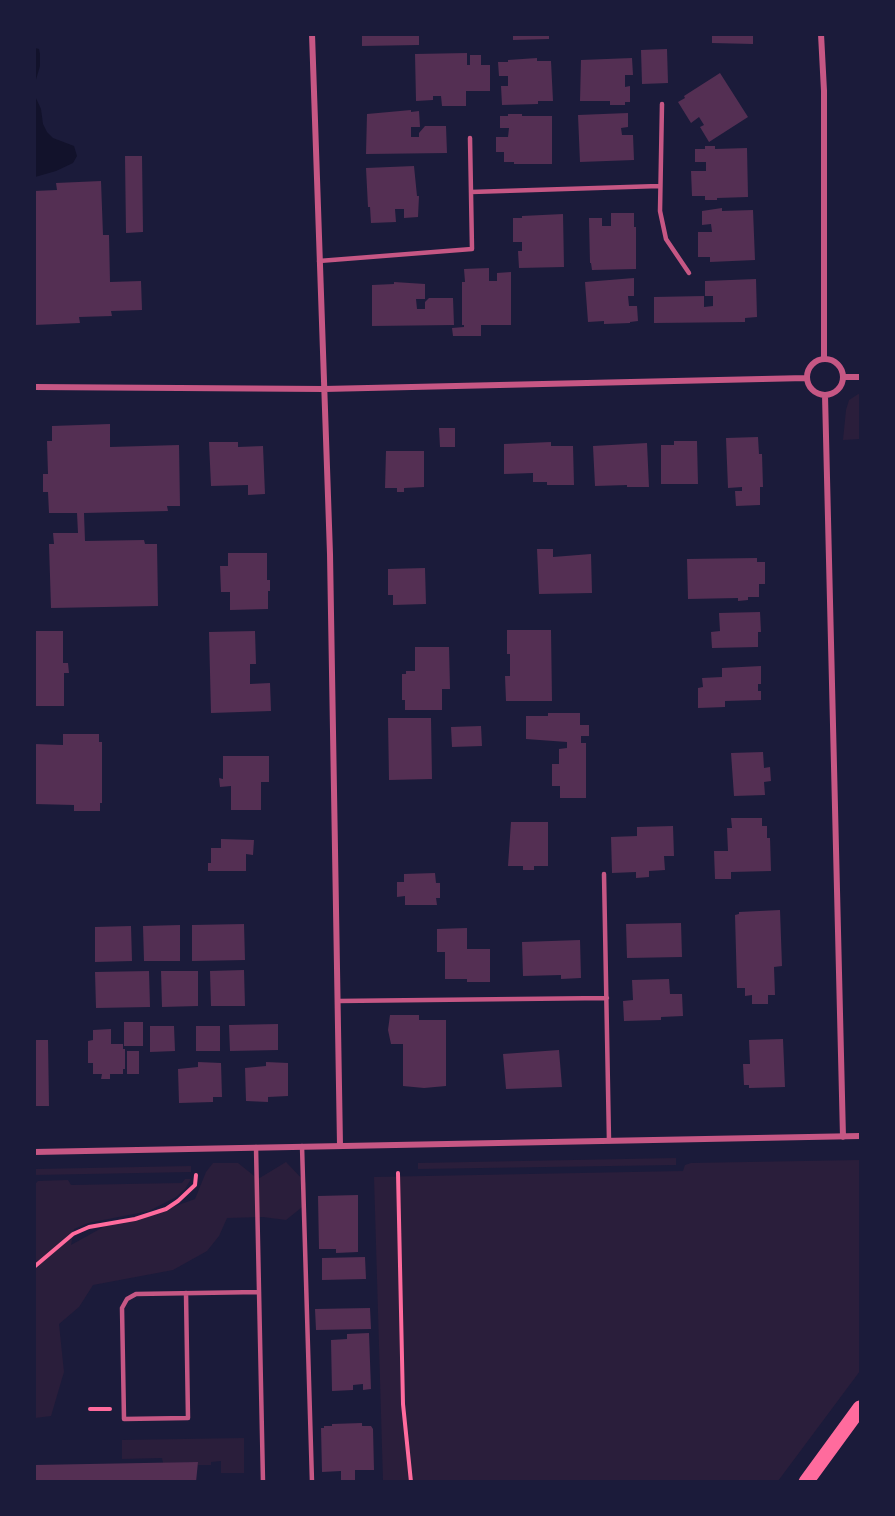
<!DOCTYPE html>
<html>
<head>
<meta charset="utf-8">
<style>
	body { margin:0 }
	#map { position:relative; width:895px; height:1516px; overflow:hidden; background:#1b1b3a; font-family:"Fira Sans",sans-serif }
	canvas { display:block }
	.frame { position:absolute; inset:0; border:36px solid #1b1b3a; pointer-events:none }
</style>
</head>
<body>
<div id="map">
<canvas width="895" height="1516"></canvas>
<div class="frame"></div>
</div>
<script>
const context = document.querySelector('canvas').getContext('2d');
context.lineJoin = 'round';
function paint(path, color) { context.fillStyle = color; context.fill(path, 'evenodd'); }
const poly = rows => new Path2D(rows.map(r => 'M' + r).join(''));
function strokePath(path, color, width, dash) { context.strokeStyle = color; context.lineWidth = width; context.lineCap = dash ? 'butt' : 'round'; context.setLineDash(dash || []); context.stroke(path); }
const green = poly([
	[860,393,860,439,843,440,846,410,849,400],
	[676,1158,676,1165,418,1169,418,1163],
	[860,1160,860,1371,778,1481,383,1481,374,1177,683,1171,685,1165,691,1163],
	[286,1162,306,1183,306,1204,286,1220,263,1217,227,1218,219,1236,207,1251,173,1270,93,1285,79,1307,59,1324,64,1372,51,1416,35,1418,35,1184,38,1181,68,1180,71,1185,182,1183,185,1179,191,1179,185,1189,176,1197,149,1211,88,1223,74,1229,71,1245,107,1225,137,1220,195,1199,206,1172,213,1163,238,1163,258,1179],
	[191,1166,191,1172,35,1175,35,1169],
	[244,1438,244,1473,221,1473,221,1461,211,1462,211,1465,198,1465,198,1462,163,1463,162,1458,122,1459,122,1440]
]);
const water = poly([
	[35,48,39,49,40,54,40,66,35,83],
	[35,96,41,109,43,124,47,132,53,138,74,146,77,156,73,163,56,171,35,177]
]);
const building = poly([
	[362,34,419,34,419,45,362,46],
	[513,34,549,34,549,39,513,40],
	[712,34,753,34,753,44,712,43],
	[667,49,668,83,642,84,641,50],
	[467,53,467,65,470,65,470,55,481,55,481,65,490,65,490,91,466,91,466,106,442,106,441,96,433,96,433,100,416,101,415,54],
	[537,58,537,61,551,61,553,101,538,101,538,104,502,105,501,86,508,86,508,76,499,76,498,62,508,62,508,60],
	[632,58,633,75,625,75,625,87,630,86,630,102,625,102,625,105,610,105,610,101,580,101,581,60],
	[720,73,748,117,709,142,700,127,704,125,699,117,691,123,678,102,685,98,684,96],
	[411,110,411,112,419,111,420,127,411,127,411,137,419,137,419,133,425,126,446,126,447,153,366,154,367,114],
	[628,113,628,127,621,128,622,135,633,135,634,160,580,162,578,115],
	[508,114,522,114,522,116,552,116,552,164,514,164,514,162,504,162,504,152,496,152,496,137,508,137,509,128,500,128,500,116,508,116],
	[705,146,715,146,715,149,747,148,748,197,717,198,717,200,705,200,705,196,692,196,691,171,706,171,706,162,695,162,695,149,705,149],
	[125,156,142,156,143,232,126,233],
	[414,166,417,196,419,196,418,217,404,218,404,209,395,209,396,222,371,223,370,207,368,207,366,168],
	[101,181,103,235,109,235,110,282,141,281,142,310,111,311,112,316,79,317,80,323,34,325,34,191,57,190,56,183],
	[722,208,722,211,753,210,755,260,710,262,710,257,698,257,698,232,712,232,711,224,702,225,702,211],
	[611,213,634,213,634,227,636,227,636,269,592,270,591,263,590,263,589,218,602,218,602,226,611,226],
	[563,214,564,267,519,268,518,251,522,251,522,242,513,242,513,218,522,218,522,216],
	[489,268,489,281,497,281,497,273,511,272,511,325,481,325,481,336,453,336,452,328,464,327,464,325,462,325,462,282,465,282,464,269],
	[634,278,634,296,628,296,629,306,637,306,638,321,630,322,630,323,604,324,604,321,588,322,585,282],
	[756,279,757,317,745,318,745,322,654,323,654,297,704,296,704,307,713,306,713,296,705,296,705,281],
	[394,282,425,284,425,299,416,299,417,309,425,309,425,302,429,298,453,298,454,325,372,326,372,285,394,284],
	[110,424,110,447,179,445,180,506,167,506,168,511,84,513,85,541,144,540,145,544,157,544,158,606,51,608,49,544,54,544,53,533,78,533,77,513,49,513,48,492,43,492,43,474,48,474,47,441,52,441,52,426],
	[439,428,455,428,455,447,440,447],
	[758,437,759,454,762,454,763,487,760,487,760,505,736,506,735,491,742,491,742,487,728,488,726,438],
	[674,441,697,441,698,484,661,484,661,445,674,445],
	[209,442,238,442,238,447,263,446,265,494,248,495,248,485,211,486],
	[551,442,551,446,573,446,574,485,547,485,547,482,533,482,533,473,504,474,504,444],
	[647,443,649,487,627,487,627,485,595,486,593,446],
	[386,451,424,451,424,487,404,488,404,492,397,492,397,488,385,488],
	[537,549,553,549,553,557,591,554,592,593,539,594],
	[228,553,267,553,267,580,270,580,270,591,268,591,268,609,230,610,230,592,221,592,220,566,228,566],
	[757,558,757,562,765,562,765,584,759,584,759,597,748,597,748,600,738,601,738,598,688,599,687,559],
	[425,568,426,604,393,605,393,595,388,595,388,569],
	[760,612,761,632,758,632,758,647,712,648,711,632,720,631,719,613],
	[507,630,551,630,552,701,506,701,505,676,510,676,510,654,507,654],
	[34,631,63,631,63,663,68,663,69,673,64,673,64,706,34,706],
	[255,631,256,664,250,664,250,684,270,683,271,711,211,713,209,632],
	[415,647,449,647,450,689,442,689,442,710,405,710,405,700,402,700,402,674,406,674,406,671,415,671],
	[761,666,761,684,758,684,758,691,761,691,761,700,725,701,725,707,698,708,698,688,703,687,702,678,722,677,722,668],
	[548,713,580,713,580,725,589,725,589,736,581,736,581,743,586,743,586,798,560,798,560,786,552,786,552,764,559,764,559,749,567,748,567,742,526,739,526,716,548,716],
	[388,718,431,718,432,779,389,780],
	[481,726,482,746,452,747,451,727],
	[63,734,99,734,99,742,102,742,102,803,100,803,100,811,74,811,74,805,34,804,34,744,63,745],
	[763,752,764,768,770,767,771,781,764,782,765,795,734,796,731,753],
	[223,756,269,756,269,782,261,782,261,810,231,810,231,786,220,787,219,778,223,779],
	[731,818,762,818,762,826,767,826,767,838,770,838,771,871,731,872,731,879,715,879,714,851,728,851,727,828,732,828],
	[511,822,548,822,548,866,534,866,534,870,523,870,523,866,508,866],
	[673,826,674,856,664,856,665,870,649,871,649,877,636,878,636,872,612,873,611,837,637,836,637,827],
	[221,839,254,840,253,855,246,854,246,871,208,871,208,863,211,863,211,848,221,848],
	[435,873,436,883,440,883,440,898,436,898,437,905,405,905,405,896,397,897,397,882,404,882,404,874],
	[780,910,782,966,774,967,775,995,768,995,768,1004,752,1004,752,995,745,996,745,988,737,988,735,915,739,914,739,912],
	[681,923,682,957,627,958,626,924],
	[244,924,245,960,192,961,192,925],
	[180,925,180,961,144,961,143,926],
	[131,926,132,961,95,962,95,927],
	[467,928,467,949,490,949,490,982,467,982,467,979,445,979,445,952,437,952,437,929],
	[580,940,581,978,561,979,561,975,523,976,522,942],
	[244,970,245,1006,211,1006,210,971],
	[149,971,150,1007,96,1008,95,972],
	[161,971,198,971,198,1006,162,1007],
	[669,979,670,994,682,994,683,1016,661,1017,661,1020,624,1021,623,1001,633,1000,632,980],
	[390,1015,419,1015,419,1020,446,1020,446,1086,424,1088,403,1086,403,1044,391,1044,388,1030],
	[124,1022,143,1022,143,1046,124,1046],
	[278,1024,278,1050,230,1051,229,1025],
	[150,1026,174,1026,175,1051,150,1052],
	[196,1026,220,1026,220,1051,196,1051],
	[111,1029,111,1044,123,1044,123,1049,125,1049,125,1069,123,1069,123,1074,110,1074,110,1079,101,1079,102,1074,93,1074,93,1063,88,1063,88,1041,93,1040,93,1030],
	[783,1039,785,1087,749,1088,749,1085,744,1085,743,1064,750,1064,749,1040],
	[34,1040,48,1040,49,1106,34,1106],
	[559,1050,562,1087,506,1089,503,1054],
	[127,1051,139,1051,139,1074,127,1074],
	[198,1062,221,1063,222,1097,213,1097,213,1102,179,1103,178,1069,198,1067],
	[266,1062,288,1063,288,1096,268,1097,268,1102,246,1101,245,1068,266,1066],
	[358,1195,358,1252,336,1253,336,1249,319,1249,318,1196],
	[365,1257,366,1279,322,1280,322,1258],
	[370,1308,371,1329,316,1330,315,1309],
	[369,1333,371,1389,363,1390,363,1384,353,1385,353,1390,332,1391,331,1340,347,1339,347,1334],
	[362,1423,362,1426,371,1426,373,1429,374,1470,355,1470,355,1482,341,1482,341,1471,322,1472,321,1428,324,1428,324,1426,332,1426,332,1424],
	[198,1462,196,1482,34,1482,34,1465]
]);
const path = poly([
	[398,1173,403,1404,411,1482],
	[34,1267,73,1234,89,1227,135,1219,166,1209,178,1201,195,1185,196,1175],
	[90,1409,110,1409]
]);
const service = poly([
	[662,104,660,211,666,239,689,273],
	[471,192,659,186],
	[319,261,472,249,470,138],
	[604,874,609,1141],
	[338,1001,607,998],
	[302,1146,312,1482],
	[256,1147,263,1482],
	[186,1293,188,1418,124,1419,122,1308,127,1299,136,1294,259,1292]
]);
const minor = poly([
	[312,34,330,554,340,1145],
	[821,34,824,91,824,359],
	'807 377a18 18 0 1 1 36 0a18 18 0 1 1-36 0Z',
	[843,377,860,377],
	[34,387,324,389,806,378],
	[825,395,843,1137],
	[34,1152,860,1136]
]);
const primary = poly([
	[806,1482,860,1408]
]);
paint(green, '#2a1e3b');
paint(water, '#12122b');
paint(building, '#542f53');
strokePath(path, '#ff6b9d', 4);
strokePath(service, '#c65784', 4.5);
strokePath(minor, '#c65784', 6);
strokePath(primary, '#ff6b9d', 15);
</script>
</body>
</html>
